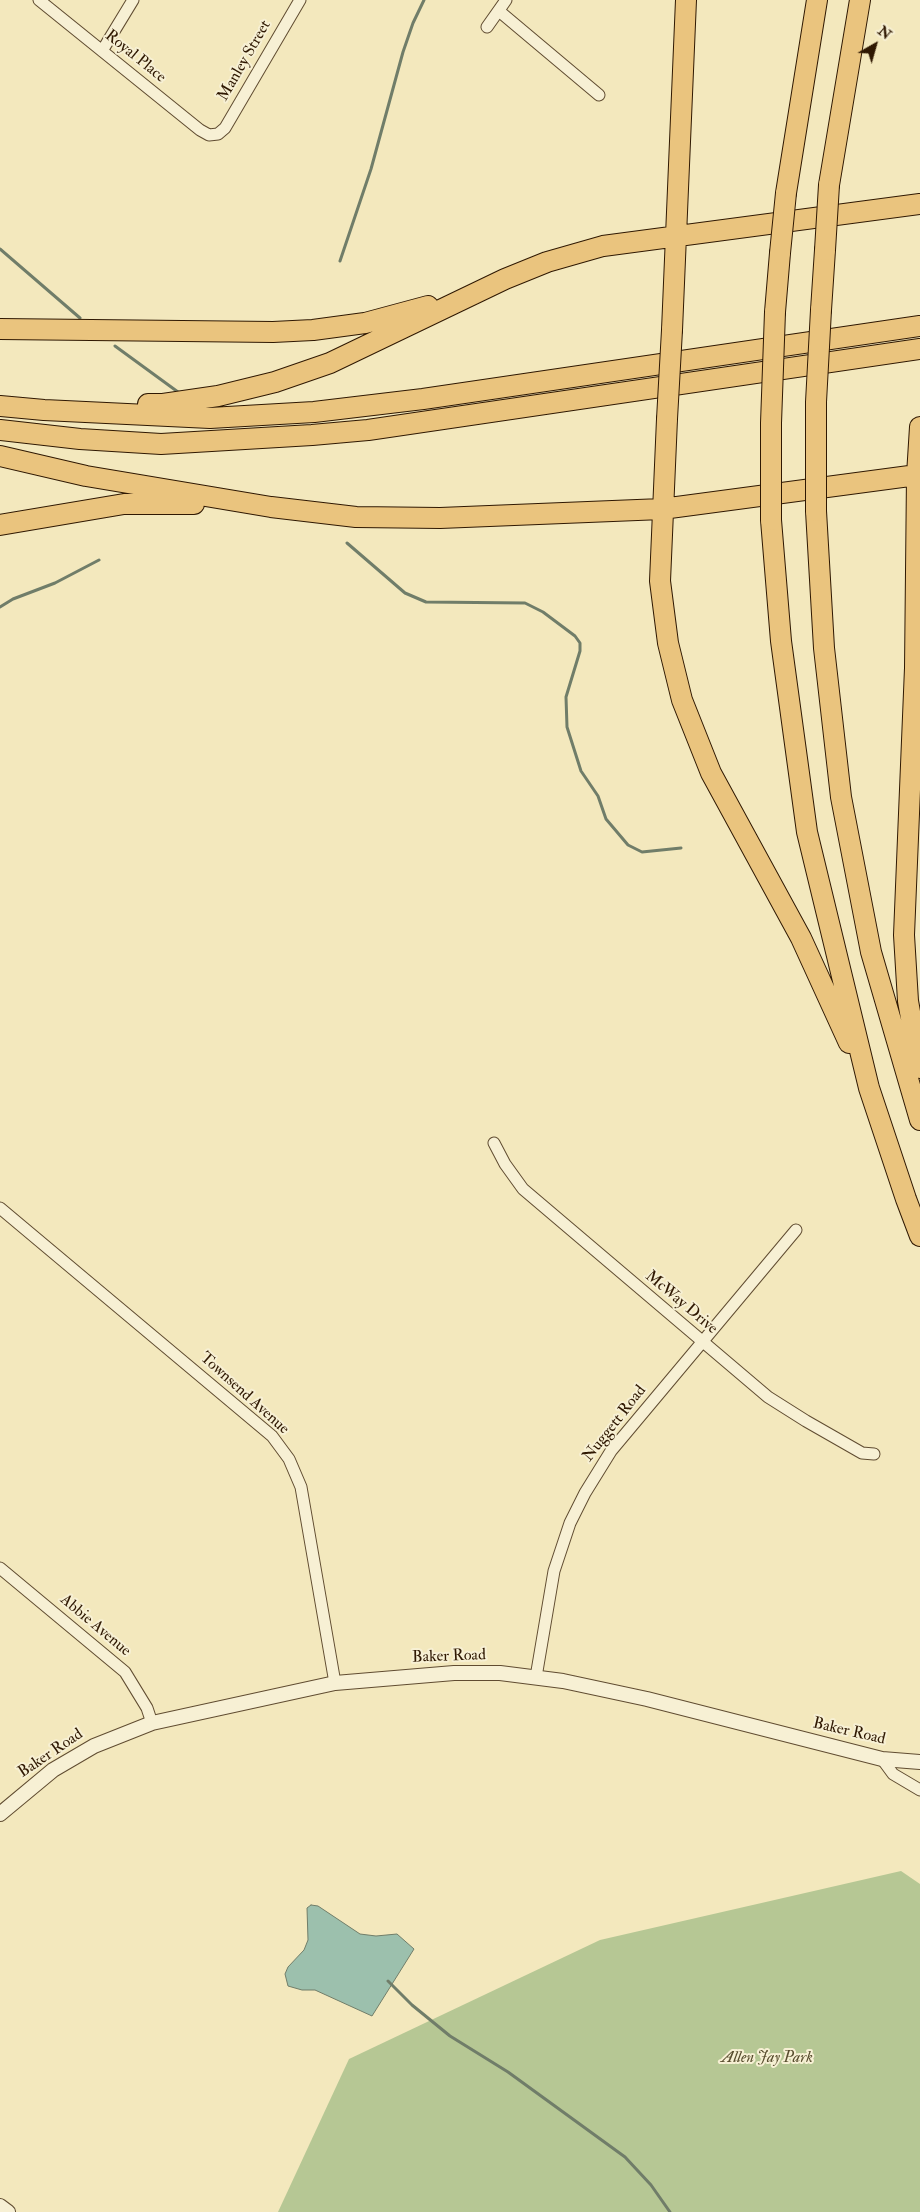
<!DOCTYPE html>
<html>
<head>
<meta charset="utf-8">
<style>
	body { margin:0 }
	#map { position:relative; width:920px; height:2212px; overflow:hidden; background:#f3e8bd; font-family:"IM FELL Double Pica",serif }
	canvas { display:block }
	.north { position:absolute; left:850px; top:20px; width:50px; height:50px; -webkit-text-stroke:4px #f7f0d4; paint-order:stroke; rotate:38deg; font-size:14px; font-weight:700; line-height:20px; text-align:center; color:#2f1802 }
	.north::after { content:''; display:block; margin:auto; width:18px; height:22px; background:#2f1802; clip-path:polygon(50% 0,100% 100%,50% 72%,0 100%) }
</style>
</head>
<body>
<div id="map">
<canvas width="920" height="2212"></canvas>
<div class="north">N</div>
</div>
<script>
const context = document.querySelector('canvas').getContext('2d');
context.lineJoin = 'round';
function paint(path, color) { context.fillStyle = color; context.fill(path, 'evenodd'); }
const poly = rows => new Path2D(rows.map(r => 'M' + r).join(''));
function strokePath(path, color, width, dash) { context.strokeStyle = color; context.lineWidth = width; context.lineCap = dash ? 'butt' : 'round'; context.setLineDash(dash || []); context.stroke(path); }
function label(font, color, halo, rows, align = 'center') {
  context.font = font + ' "IM FELL Double Pica",serif'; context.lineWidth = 4; context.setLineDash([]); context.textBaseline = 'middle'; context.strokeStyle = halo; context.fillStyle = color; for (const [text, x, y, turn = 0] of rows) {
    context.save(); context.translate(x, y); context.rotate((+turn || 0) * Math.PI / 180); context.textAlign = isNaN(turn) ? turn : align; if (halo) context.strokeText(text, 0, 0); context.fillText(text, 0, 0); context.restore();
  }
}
const green = poly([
	[901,1871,920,1884,920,2212,278,2212,349,2059,600,1940]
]);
const water = poly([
	[311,1905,318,1906,360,1934,376,1936,397,1934,414,1949,372,2016,315,1990,302,1990,288,1986,285,1974,288,1967,304,1950,308,1940,307,1908,311,1905]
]);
const stream = poly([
	[0,249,80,318],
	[340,261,371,169,403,52,413,23,424,0],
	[115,346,178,392],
	[347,543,405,593,426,602,525,603,543,612,575,636,580,643,580,651,566,697,567,727,581,771,598,796,606,819,628,845,642,852,681,848],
	[0,607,13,599,55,583,99,560],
	[388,1981,412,2005,450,2036,508,2072,625,2157,651,2185,670,2212]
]);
const minor = poly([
	[39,0,200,130,209,135,218,134,225,128,300,0],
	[499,11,599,95],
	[487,27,506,0],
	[102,51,133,0],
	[494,1143,505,1164,523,1189,768,1397,806,1421,862,1453,874,1454],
	[0,1208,272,1436,289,1459,301,1487,335,1683],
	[0,1568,125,1672,147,1708,152,1723],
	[536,1677,554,1571,570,1523,585,1493,611,1451,796,1230],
	[882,1759,893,1774,920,1790]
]);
const tertiary = poly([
	[0,1814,53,1770,94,1746,152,1723,335,1683,454,1673,500,1673,563,1681,647,1699,882,1759,920,1762],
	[0,2206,8,2212]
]);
const motorway = poly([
	[829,185,860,0],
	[786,193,817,0],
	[821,310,825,250],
	[775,312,780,253],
	[0,329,273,332,313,330,365,323,428,306],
	[672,330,686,0],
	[148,404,163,404,218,396,275,382,330,363,505,279,547,262,603,246,920,204],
	[0,406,44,410,210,418,314,412,423,399,920,326],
	[667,419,660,581,668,643,682,700,711,773,801,938,849,1043],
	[920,427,917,475,915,668,904,935,908,1001,920,1068],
	[0,430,80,439,161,444,312,435,368,430,920,349],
	[0,456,86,476,271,507,356,517,440,518,662,509,917,475],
	[816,511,824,648,841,797,871,952,920,1120],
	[771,520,781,641,807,832,869,1088,906,1199,920,1236],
	[0,525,124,504,194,504]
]);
const motorwayBridge = poly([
	[825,250,829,185],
	[780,253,786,193],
	[667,419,672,330],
	[816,511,816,402,821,310],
	[771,520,771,423,775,312]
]);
const streetNames = [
	["Royal Place",135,57,39],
	["Manley Street",245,61,-60],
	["McWay Drive",681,1303,40],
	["Townsend Avenue",244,1394,42],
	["Nuggett Road",615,1424,-52],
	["Abbie Avenue",95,1626,40],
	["Baker Road",449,1657,-2],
	["Baker Road",849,1732,13],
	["Baker Road",51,1754,-34]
];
const parkNames = [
	["Allen Jay Park",767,2059]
];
paint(green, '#b6c794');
paint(water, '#9cc0ad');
strokePath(water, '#707d69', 1);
strokePath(stream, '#707d69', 3);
strokePath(minor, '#604c31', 13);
strokePath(tertiary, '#604c31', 16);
strokePath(motorway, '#2f1802', 22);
strokePath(minor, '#f7f0d4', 11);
strokePath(tertiary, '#f7f0d4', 14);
strokePath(motorway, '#eac47e', 20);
strokePath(motorwayBridge, '#2f1802', 22, []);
strokePath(motorwayBridge, '#eac47e', 20);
label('16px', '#2f1802', '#f7f0d4', streetNames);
label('italic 16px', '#584d2e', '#f7f0d4', parkNames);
</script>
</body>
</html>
